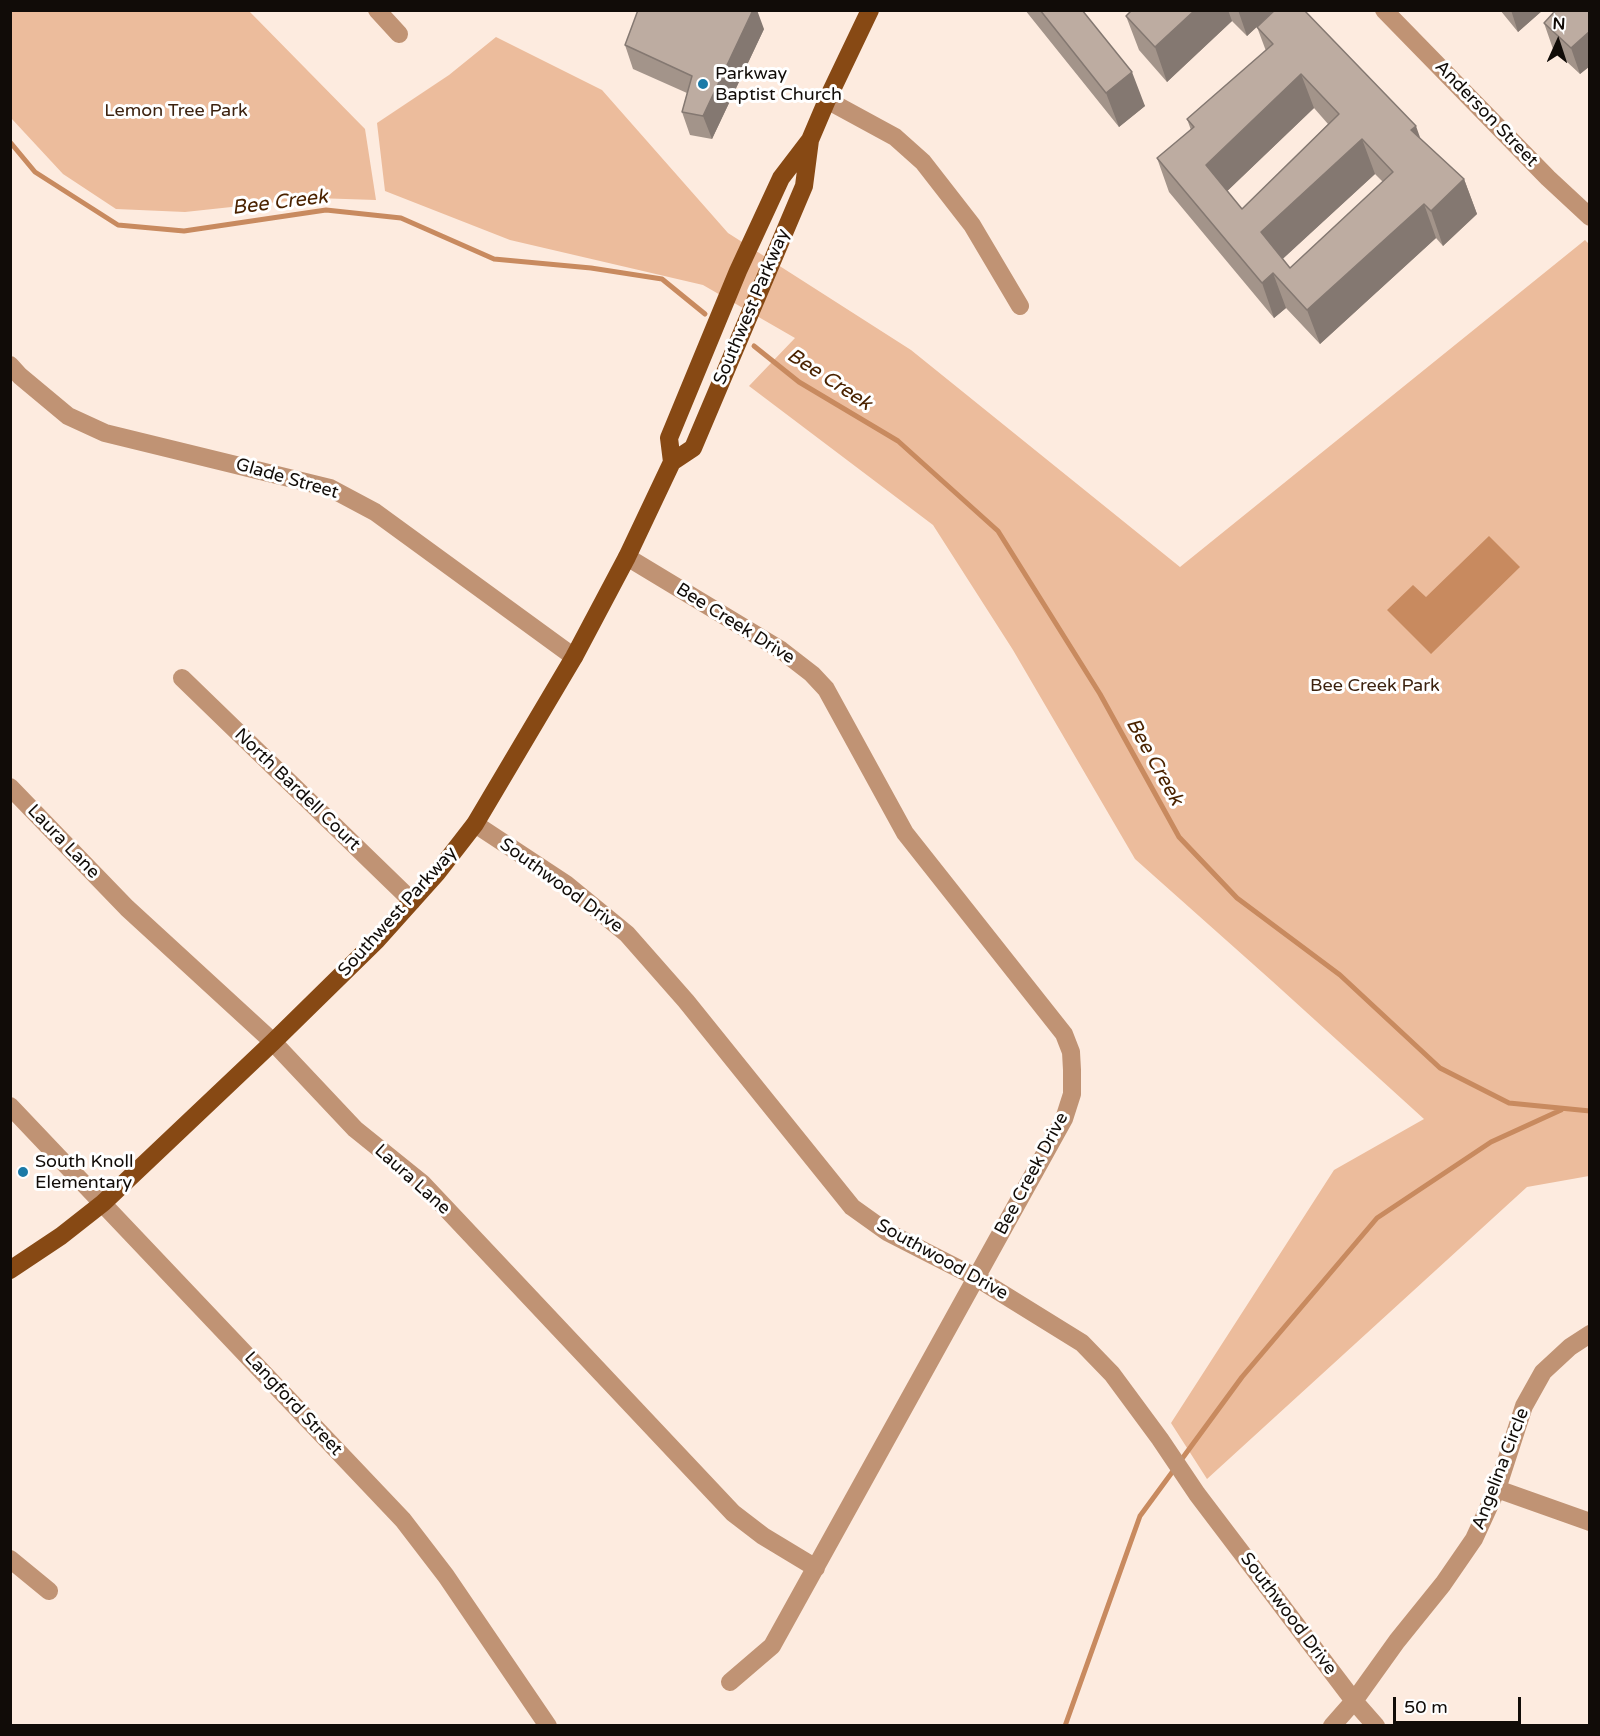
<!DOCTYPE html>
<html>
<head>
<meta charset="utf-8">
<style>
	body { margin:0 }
	#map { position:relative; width:1600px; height:1736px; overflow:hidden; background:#fdebdf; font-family:"Varela Round",sans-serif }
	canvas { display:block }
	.frame { position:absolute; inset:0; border:12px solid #110c08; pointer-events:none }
	.north { position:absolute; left:1528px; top:12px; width:60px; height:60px; -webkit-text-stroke:4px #fff; paint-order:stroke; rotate:3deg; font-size:16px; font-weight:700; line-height:24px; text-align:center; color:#110c08 }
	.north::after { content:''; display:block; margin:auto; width:21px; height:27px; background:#110c08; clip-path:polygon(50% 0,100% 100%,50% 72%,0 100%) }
	.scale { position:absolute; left:1393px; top:1697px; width:128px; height:27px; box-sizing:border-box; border:3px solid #110c08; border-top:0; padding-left:8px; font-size:18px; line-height:21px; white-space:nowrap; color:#110c08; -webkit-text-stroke:4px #fff; paint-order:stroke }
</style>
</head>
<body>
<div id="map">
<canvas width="1600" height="1736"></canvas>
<div class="frame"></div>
<div class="north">N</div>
<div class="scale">50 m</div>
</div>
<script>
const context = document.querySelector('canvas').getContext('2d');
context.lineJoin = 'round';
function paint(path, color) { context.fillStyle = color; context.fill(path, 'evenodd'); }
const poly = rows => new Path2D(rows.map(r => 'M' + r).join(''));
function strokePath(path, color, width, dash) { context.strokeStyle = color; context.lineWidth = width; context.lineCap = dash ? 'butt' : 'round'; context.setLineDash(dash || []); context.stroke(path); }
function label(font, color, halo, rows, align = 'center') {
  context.font = font + ' "Varela Round",sans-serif'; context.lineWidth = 6; context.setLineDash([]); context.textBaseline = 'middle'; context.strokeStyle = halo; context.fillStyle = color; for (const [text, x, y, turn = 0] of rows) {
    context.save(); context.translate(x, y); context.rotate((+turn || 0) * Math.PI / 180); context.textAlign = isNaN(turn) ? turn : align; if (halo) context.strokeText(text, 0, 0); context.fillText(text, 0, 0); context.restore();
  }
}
const green = poly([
	[11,10,249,11,365,129,376,200,315,198,185,212,116,209,63,174,11,118],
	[496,37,602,90,728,233,911,350,1180,567,1585,240,1590,245,1589,1176,1527,1187,1207,1479,1171,1423,1334,1170,1424,1119,1272,981,1135,859,1013,650,933,525,749,386,795,338,703,285,510,240,385,191,377,123,449,75]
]);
const water = poly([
	[1489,536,1520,567,1431,654,1387,610,1413,585,1426,597]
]);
const stream = poly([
	[10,142,35,172,118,225,184,231,326,210,401,218,494,259,591,268,662,279,705,314],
	[754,346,799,382,898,441,998,531,1100,694,1179,837,1237,898,1340,975,1440,1068,1509,1103,1590,1111],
	[1065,1726,1140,1516,1242,1377,1377,1218,1491,1142,1561,1110]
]);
const minor = poly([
	[377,10,399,34],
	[1384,10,1548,178,1590,217],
	[827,100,895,137,923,162,972,225,1020,306],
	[10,365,20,376,68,416,105,433,330,488,375,512,574,657],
	[627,557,781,650,812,674,826,689,905,833,1064,1034,1071,1052,1072,1070,1072,1094,1064,1119,772,1646,730,1682],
	[182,678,412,901],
	[10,787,127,908,273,1042,355,1129,422,1183,733,1513,763,1536,816,1568],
	[475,824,566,884,627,934,686,1001,852,1207,887,1232,977,1278,1082,1343,1112,1374,1160,1439,1197,1494,1354,1701,1376,1726],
	[10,1106,403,1520,446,1576,548,1726],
	[1497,1489,1590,1522],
	[10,1559,49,1591],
	[1332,1726,1354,1701,1397,1641,1443,1584,1474,1539,1497,1489,1524,1406,1543,1372,1570,1347,1590,1334]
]);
const major = poly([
	[672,462,669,438,738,271,781,178,810,140],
	[10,1270,61,1236,103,1203,273,1042,377,940,437,873,475,824,574,657,627,557,672,462,693,448,804,186,810,140,827,100,870,10]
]);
const wall = poly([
	[1025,10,1082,10,1145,106,1119,127],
	[1132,10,1275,10,1247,36,1232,21,1167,82,1139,50,1126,16],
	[1500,10,1543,10,1518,32],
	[1590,10,1590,66,1580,74,1553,49,1544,23],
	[1257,27,1420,138,1464,179,1477,214,1443,246,1436,238,1320,344,1286,308,1274,318,1169,192,1157,158,1191,130,1187,119,1266,51],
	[1314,108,1328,124,1242,209,1227,191],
	[1375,174,1383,182,1290,268,1282,259],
	[764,29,712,139,690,135,682,112,687,93,633,69,625,45]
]);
const shadedWall = poly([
	[753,10,757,10,764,29,712,139,703,116],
	[1195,10,1228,10,1232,21,1167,82,1155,47],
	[1238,10,1275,10,1247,36],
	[1511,10,1543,10,1518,32],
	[1590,31,1590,66,1580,74,1571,48],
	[1132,72,1145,106,1119,127,1106,93],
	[1301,74,1314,108,1219,199,1206,165],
	[1416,126,1428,160,1411,130],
	[1362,139,1375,174,1274,267,1261,232],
	[1464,179,1477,214,1443,246,1431,211],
	[1424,204,1436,238,1320,344,1307,310],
	[1273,273,1286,308,1274,318,1262,283]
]);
const building = poly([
	[638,10,753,10,703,116,682,112,692,76,625,45,638,10],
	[1040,10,1082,10,1132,72,1106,93,1040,10],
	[1132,10,1195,10,1155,47,1126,16,1132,10],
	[1275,10,1304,10,1416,126,1411,130,1464,179,1431,211,1424,204,1307,310,1273,273,1262,283,1157,158,1194,127,1187,119,1273,44,1257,27,1275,10],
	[1301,74,1339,114,1242,209,1206,165,1301,74],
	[1362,139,1393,172,1290,268,1261,232,1362,139],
	[1556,10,1590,10,1590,31,1571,48,1544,23,1556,10]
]);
const markers = [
	[703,84,6,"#1b7aa7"],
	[23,1172,6,"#1b7aa7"]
];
const poiNames = [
	["Parkway",715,74],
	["Baptist Church",715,95],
	["South Knoll",35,1162],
	["Elementary",35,1183]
];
const parkNames = [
	["Lemon Tree Park",176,111],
	["Bee Creek Park",1375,686]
];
const streetNames = [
	["Anderson Street",1486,114,46],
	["Southwest Parkway",752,307,-67],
	["Glade Street",287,479,16],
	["Bee Creek Drive",735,624,32],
	["North Bardell Court",297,790,44],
	["Laura Lane",63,842,46],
	["Southwood Drive",561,886,36],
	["Southwest Parkway",398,912,-48],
	["Bee Creek Drive",1032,1174,-62],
	["Laura Lane",412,1180,42],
	["Southwood Drive",942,1260,29],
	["Langford Street",293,1404,47],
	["Angelina Circle",1501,1469,-69],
	["Southwood Drive",1288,1614,53]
];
const waterNames = [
	["Bee Creek",280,203,-7],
	["Bee Creek",829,380,33],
	["Bee Creek",1154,762,61]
];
paint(green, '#ecbc9c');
paint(water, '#c88a5f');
strokePath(stream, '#c88a5f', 5);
strokePath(minor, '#c09374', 18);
strokePath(major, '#874914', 18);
paint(wall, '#a3948a');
paint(shadedWall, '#847871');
paint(building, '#bdaca1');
strokePath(building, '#847871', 1.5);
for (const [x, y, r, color] of markers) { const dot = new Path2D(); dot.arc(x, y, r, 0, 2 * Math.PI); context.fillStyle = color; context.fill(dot); strokePath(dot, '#fff', 2); }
label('18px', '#110c08', '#fff', poiNames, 'left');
label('18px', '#3c220f', '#fff', parkNames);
label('18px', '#110c08', '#fff', streetNames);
label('italic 20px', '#4b2300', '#fff', waterNames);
</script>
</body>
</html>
